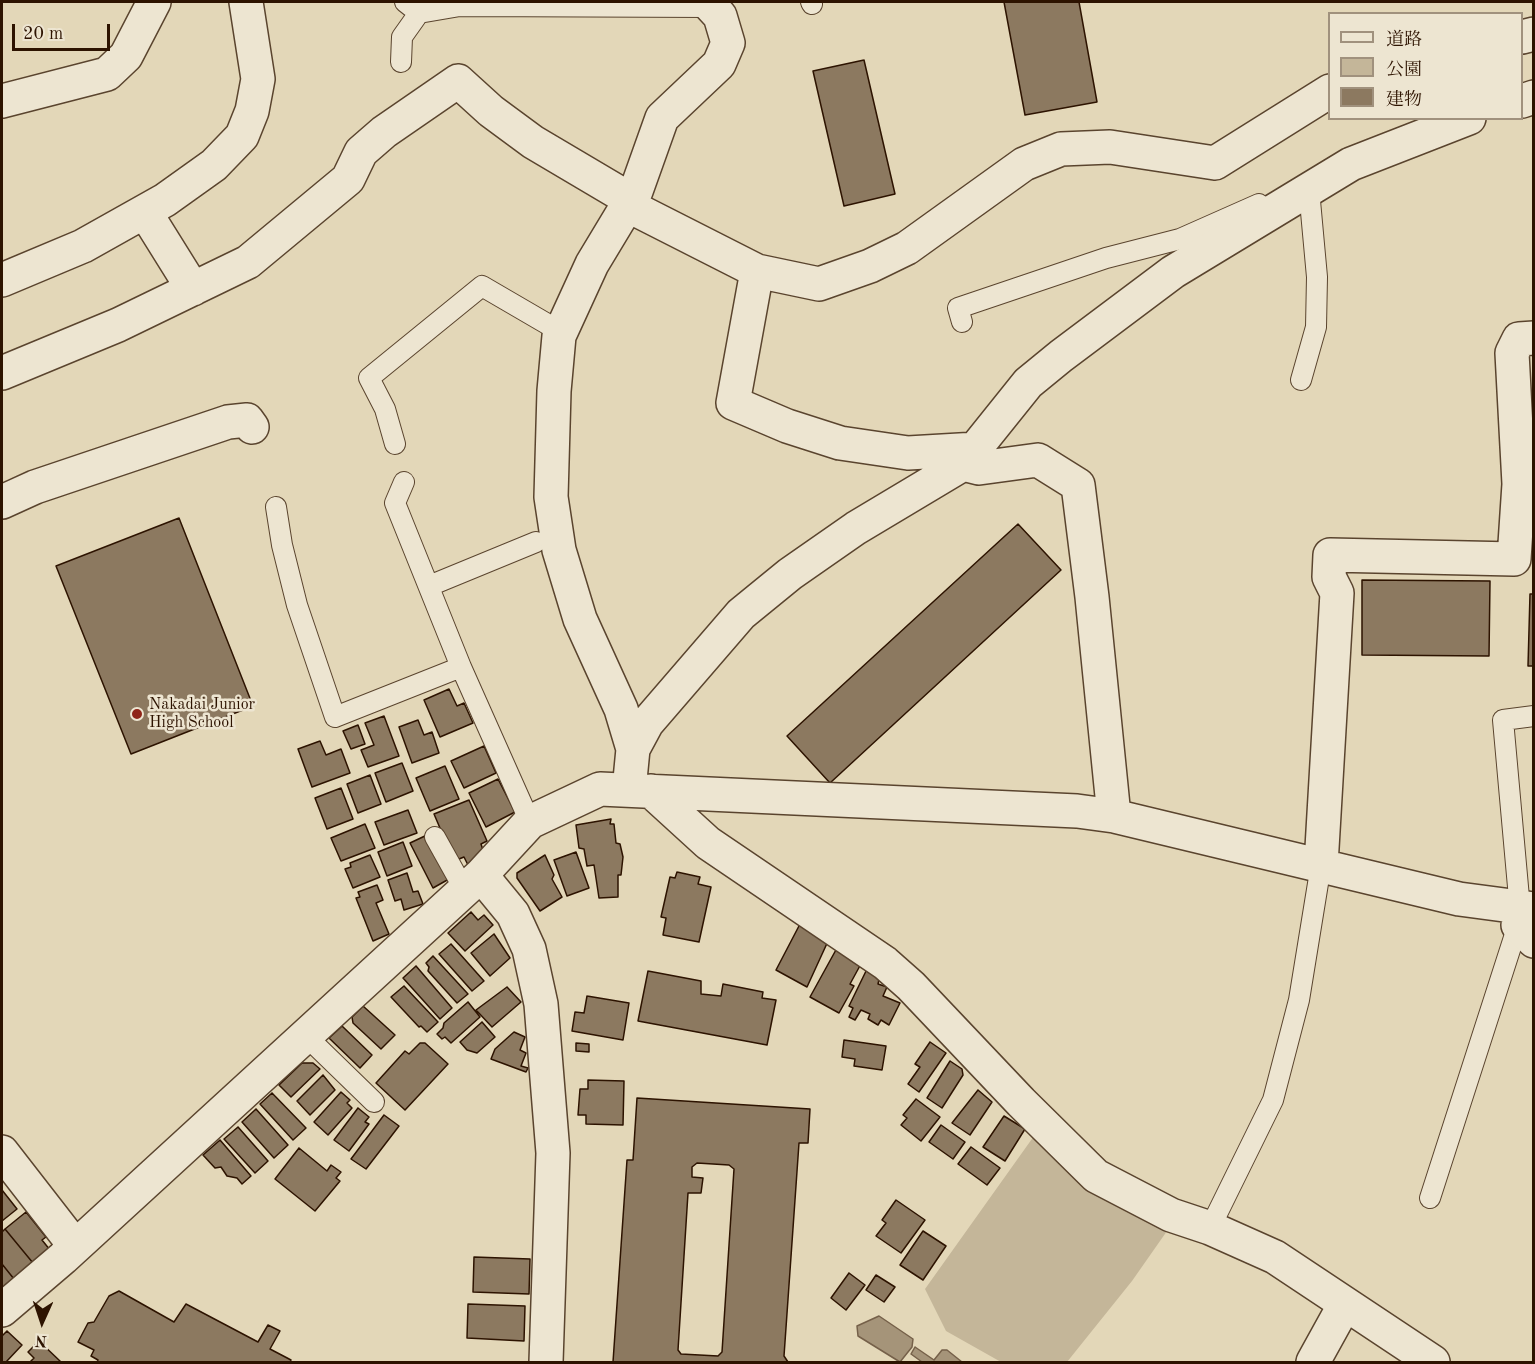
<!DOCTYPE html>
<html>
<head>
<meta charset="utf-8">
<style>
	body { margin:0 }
	#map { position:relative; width:1535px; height:1364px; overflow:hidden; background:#e3d7b8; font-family:"Old Standard TT","Noto Serif JP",serif }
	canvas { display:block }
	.frame { position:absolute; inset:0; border:3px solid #2d1300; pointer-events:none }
	.legend { position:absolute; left:1328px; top:12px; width:195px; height:108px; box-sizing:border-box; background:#ede5d1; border:2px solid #a0917d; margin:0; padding:8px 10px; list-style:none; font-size:18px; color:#2d1300 }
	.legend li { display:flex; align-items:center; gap:12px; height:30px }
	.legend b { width:30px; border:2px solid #a0917d }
	.north { position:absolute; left:12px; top:1292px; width:60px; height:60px; -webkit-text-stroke:4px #ede5d1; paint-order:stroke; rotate:183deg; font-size:16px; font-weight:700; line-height:24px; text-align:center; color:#2d1300 }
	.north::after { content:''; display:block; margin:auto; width:21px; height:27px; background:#2d1300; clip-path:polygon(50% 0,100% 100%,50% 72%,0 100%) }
	.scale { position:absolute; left:12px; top:24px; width:98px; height:27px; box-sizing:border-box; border:3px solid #2d1300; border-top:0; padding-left:8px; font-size:18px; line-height:21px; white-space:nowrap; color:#2d1300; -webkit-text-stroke:4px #ede5d1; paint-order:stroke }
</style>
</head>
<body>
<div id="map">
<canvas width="1535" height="1364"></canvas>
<div class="frame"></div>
<ul class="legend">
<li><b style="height:8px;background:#ede5d1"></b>道路</li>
<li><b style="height:16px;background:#c4b699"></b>公園</li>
<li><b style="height:16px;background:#8c7960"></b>建物</li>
</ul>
<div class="north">N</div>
<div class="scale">20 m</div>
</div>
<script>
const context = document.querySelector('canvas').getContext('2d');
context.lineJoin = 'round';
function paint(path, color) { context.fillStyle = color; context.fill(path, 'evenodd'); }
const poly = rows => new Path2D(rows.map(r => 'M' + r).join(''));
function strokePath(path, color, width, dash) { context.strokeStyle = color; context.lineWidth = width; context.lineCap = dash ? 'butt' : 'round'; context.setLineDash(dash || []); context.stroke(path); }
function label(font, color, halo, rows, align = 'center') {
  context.font = font + ' "Old Standard TT",serif'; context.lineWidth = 5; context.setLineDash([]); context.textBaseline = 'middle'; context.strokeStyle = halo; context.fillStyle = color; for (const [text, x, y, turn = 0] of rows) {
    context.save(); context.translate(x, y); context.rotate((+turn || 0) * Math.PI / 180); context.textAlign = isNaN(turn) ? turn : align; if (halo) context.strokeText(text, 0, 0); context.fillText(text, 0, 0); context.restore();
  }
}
const green = poly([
	[1034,1136,1093,1194,1167,1231,1132,1281,1067,1362,1001,1362,946,1331,925,1289]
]);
const water = poly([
	[879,1316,913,1339,912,1347,900,1362,858,1336,857,1326,879,1316],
	[915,1347,934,1360,942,1350,947,1350,962,1362,922,1362,911,1354,915,1347]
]);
const building = poly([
	[1004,2,1079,2,1097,102,1025,115,1004,2],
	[864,60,895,194,844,206,813,71,864,60],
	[179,518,253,706,131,754,56,566,179,518],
	[1018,524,1061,570,830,783,787,736,1018,524],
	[1362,580,1490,581,1489,656,1362,655,1362,580],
	[1530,594,1534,594,1534,666,1528,666,1530,594],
	[449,689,457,706,464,703,473,723,440,737,424,700,449,689],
	[384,716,399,756,368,767,361,750,374,745,365,723,384,716],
	[418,720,424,735,432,732,439,753,412,763,399,727,418,720],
	[358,725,365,744,351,749,343,731,358,725],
	[320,741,326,755,341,749,350,773,312,787,298,749,320,741],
	[484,746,496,773,464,788,451,761,484,746],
	[402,763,413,791,386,802,375,773,402,763],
	[445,766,459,799,430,811,416,778,445,766],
	[370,775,381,804,358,813,347,784,370,775],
	[498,779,515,812,486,827,469,793,498,779],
	[341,788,353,819,327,829,315,798,341,788],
	[469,800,487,841,481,844,483,850,468,865,464,857,454,861,434,814,469,800],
	[408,810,417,833,384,845,375,822,408,810],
	[611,819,610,824,614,824,616,843,620,844,623,857,621,875,618,875,618,897,599,898,594,865,587,866,584,849,579,848,576,825,611,819],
	[365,824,375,848,341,861,331,838,365,824],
	[427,835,449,879,433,888,410,843,427,835],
	[403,842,412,866,387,876,378,852,403,842],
	[576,852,589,888,567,896,554,860,576,852],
	[370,855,380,877,353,888,345,869,351,867,350,863,370,855],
	[545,855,554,875,552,879,562,897,540,911,517,878,517,873,545,855],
	[677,872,700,877,698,884,711,887,699,942,663,935,666,918,661,917,670,877,675,878,677,872],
	[407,873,413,892,418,891,423,904,404,910,401,899,395,901,388,880,407,873],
	[377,885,383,900,376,903,389,934,373,941,356,898,360,897,358,892,377,885],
	[471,912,478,920,484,915,493,925,465,951,448,933,471,912],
	[800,924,829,939,807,987,776,970,800,924],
	[494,934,510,958,490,976,471,953,494,934],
	[451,944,484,981,472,991,439,954,451,944],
	[837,948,862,962,850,984,854,986,839,1013,810,997,837,948],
	[433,956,468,994,457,1003,428,971,429,967,426,963,433,956],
	[416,966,452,1008,440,1019,403,978,416,966],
	[867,969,880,975,878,984,887,987,883,996,900,1003,889,1025,881,1020,878,1025,868,1019,870,1014,861,1010,855,1020,849,1017,853,1008,849,1006,867,969],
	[648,971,701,981,701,994,721,996,723,984,763,992,762,998,776,1000,767,1045,638,1021,648,971],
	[404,986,438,1022,427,1032,421,1026,419,1027,391,997,404,986],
	[507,987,521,1002,492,1027,476,1010,507,987],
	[587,996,629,1003,623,1040,572,1031,575,1012,584,1013,587,996],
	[468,1002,480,1017,451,1043,445,1037,442,1039,437,1034,443,1028,444,1023,468,1002],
	[363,1006,395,1035,381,1049,353,1023,352,1017,363,1006],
	[482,1022,495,1037,477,1053,467,1050,460,1042,482,1022],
	[342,1026,372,1055,360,1068,329,1038,342,1026],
	[514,1032,525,1037,520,1050,526,1053,521,1066,528,1068,526,1072,491,1059,495,1049,514,1032],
	[844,1040,886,1046,882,1070,854,1066,855,1059,842,1057,844,1040],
	[930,1042,946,1053,919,1092,908,1084,920,1067,915,1064,930,1042],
	[420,1043,425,1043,448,1064,405,1110,376,1083,405,1051,409,1054,420,1043],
	[576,1043,589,1044,589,1052,576,1051,576,1043],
	[950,1061,962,1069,963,1075,942,1108,927,1098,950,1061],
	[302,1063,313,1063,320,1069,291,1097,279,1085,302,1063],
	[323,1075,335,1090,310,1115,297,1101,323,1075],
	[588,1080,624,1081,623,1125,586,1124,586,1115,578,1115,580,1089,588,1089,588,1080],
	[978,1090,992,1102,970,1135,952,1123,978,1090],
	[341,1092,350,1100,347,1103,352,1108,328,1135,314,1122,341,1092],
	[272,1093,306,1128,293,1140,260,1104,272,1093],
	[637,1098,810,1109,808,1143,799,1143,784,1356,788,1362,613,1362,627,1160,633,1160,637,1098],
	[697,1163,729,1165,734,1169,722,1352,718,1356,681,1354,678,1350,688,1193,701,1193,703,1178,692,1177,692,1167,697,1163],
	[916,1099,940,1117,921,1141,901,1125,907,1118,903,1115,916,1099],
	[358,1108,369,1117,365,1122,369,1124,349,1151,334,1140,358,1108],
	[256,1109,288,1145,274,1158,242,1122,256,1109],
	[384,1115,399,1126,366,1169,351,1159,384,1115],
	[1004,1116,1025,1129,1005,1161,983,1147,1004,1116],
	[941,1125,965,1142,953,1159,929,1142,941,1125],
	[238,1127,268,1161,255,1173,224,1139,238,1127],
	[220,1140,251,1176,242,1184,237,1178,227,1176,221,1167,215,1168,203,1155,220,1140],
	[971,1147,1000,1168,987,1185,958,1164,971,1147],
	[299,1148,327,1171,331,1165,341,1172,336,1178,340,1181,315,1211,275,1179,299,1148],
	[2,1190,17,1209,2,1221,2,1190],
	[896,1200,925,1220,901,1253,876,1236,886,1223,882,1220,896,1200],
	[26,1212,46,1237,42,1240,50,1250,33,1263,5,1229,26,1212],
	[5,1229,33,1263,14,1279,2,1264,2,1232,5,1229],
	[923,1231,946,1246,923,1280,900,1265,923,1231],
	[474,1257,530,1259,529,1294,473,1292,474,1257],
	[2,1264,14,1279,2,1289,2,1264],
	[849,1273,865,1285,846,1310,831,1298,849,1273],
	[876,1275,895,1287,884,1302,866,1290,876,1275],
	[119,1291,174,1322,186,1304,258,1342,268,1325,280,1331,270,1349,291,1360,290,1362,97,1362,98,1360,91,1356,94,1350,78,1342,88,1323,94,1322,109,1296,119,1291],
	[468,1304,525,1306,524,1341,467,1338,468,1304],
	[7,1331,22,1345,6,1362,2,1362,2,1336,7,1331],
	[39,1341,61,1362,30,1362,34,1358,28,1352,39,1341]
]);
const service = poly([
	[405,2,419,13,460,6,712,7],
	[811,2,812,4],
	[401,62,402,37,419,13],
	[962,322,958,308,1106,258,1180,239,1259,204],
	[1301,380,1316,327,1317,277,1309,190],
	[395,444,385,409,369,378,482,286,561,332],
	[404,482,395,503,461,667,530,822],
	[276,507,282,545,297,605,335,717,461,667],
	[429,586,536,542],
	[435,837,464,889],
	[304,1034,374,1102],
	[1430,1198,1518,925,1520,909,1503,720,1534,716],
	[1210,1228,1273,1100,1299,1000,1321,865]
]);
const minor = poly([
	[1522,37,1534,34],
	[2,101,107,74,126,56,154,2],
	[1522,101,1534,97],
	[627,205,757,271,819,284,870,266,907,248,1024,164,1061,149,1110,147,1215,163,1330,91],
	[145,212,193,289],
	[757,271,733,403,787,426,840,443,908,453,977,449],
	[2,280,83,246,165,200,214,165,242,136,252,111,258,79,246,2],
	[2,373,118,325,248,262,348,179,361,152,384,132,458,81,491,111,533,142,631,200],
	[963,464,979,468,1038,460,1078,485,1092,597,1114,816],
	[2,502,35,487,228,422,247,420,252,427],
	[633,749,621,709,580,619,559,550,551,497,554,391,559,336,592,264,636,191,662,118,719,64,728,43,720,16,707,2],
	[629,790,633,749,647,723,741,614,790,574,856,528,963,464,1028,383,1061,356,1173,272,1351,164,1469,118],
	[651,791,708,843,885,963,911,986,1021,1102,1096,1176,1171,1215,1210,1228,1275,1257,1433,1362],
	[1321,865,1337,593,1329,577,1330,555,1514,559,1519,484,1512,353,1519,339,1534,338],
	[481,875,513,914,529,949,541,1004,553,1153,546,1362],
	[1518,925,1534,941],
	[2,1152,75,1246],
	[2,1310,63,1258,481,875,530,822,600,789,1077,811,1114,816,1459,899,1534,909],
	[1313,1362,1345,1304]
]);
const markers = [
	[137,714,6,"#8f2418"]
];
const poiNames = [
	["Nakadai Junior",149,705],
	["High School",149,723]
];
paint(green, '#c4b699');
paint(water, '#a59479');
strokePath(water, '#756049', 1.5);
paint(building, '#8c7960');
strokePath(building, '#2d1300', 1.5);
strokePath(service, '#5a442e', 22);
strokePath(minor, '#5a442e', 36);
strokePath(service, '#ede5d1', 20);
strokePath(minor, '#ede5d1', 33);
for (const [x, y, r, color] of markers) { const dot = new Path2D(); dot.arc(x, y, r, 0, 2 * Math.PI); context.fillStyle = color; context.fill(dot); strokePath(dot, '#ede5d1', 2); }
label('16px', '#2d1300', '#ede5d1', poiNames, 'left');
</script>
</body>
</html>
